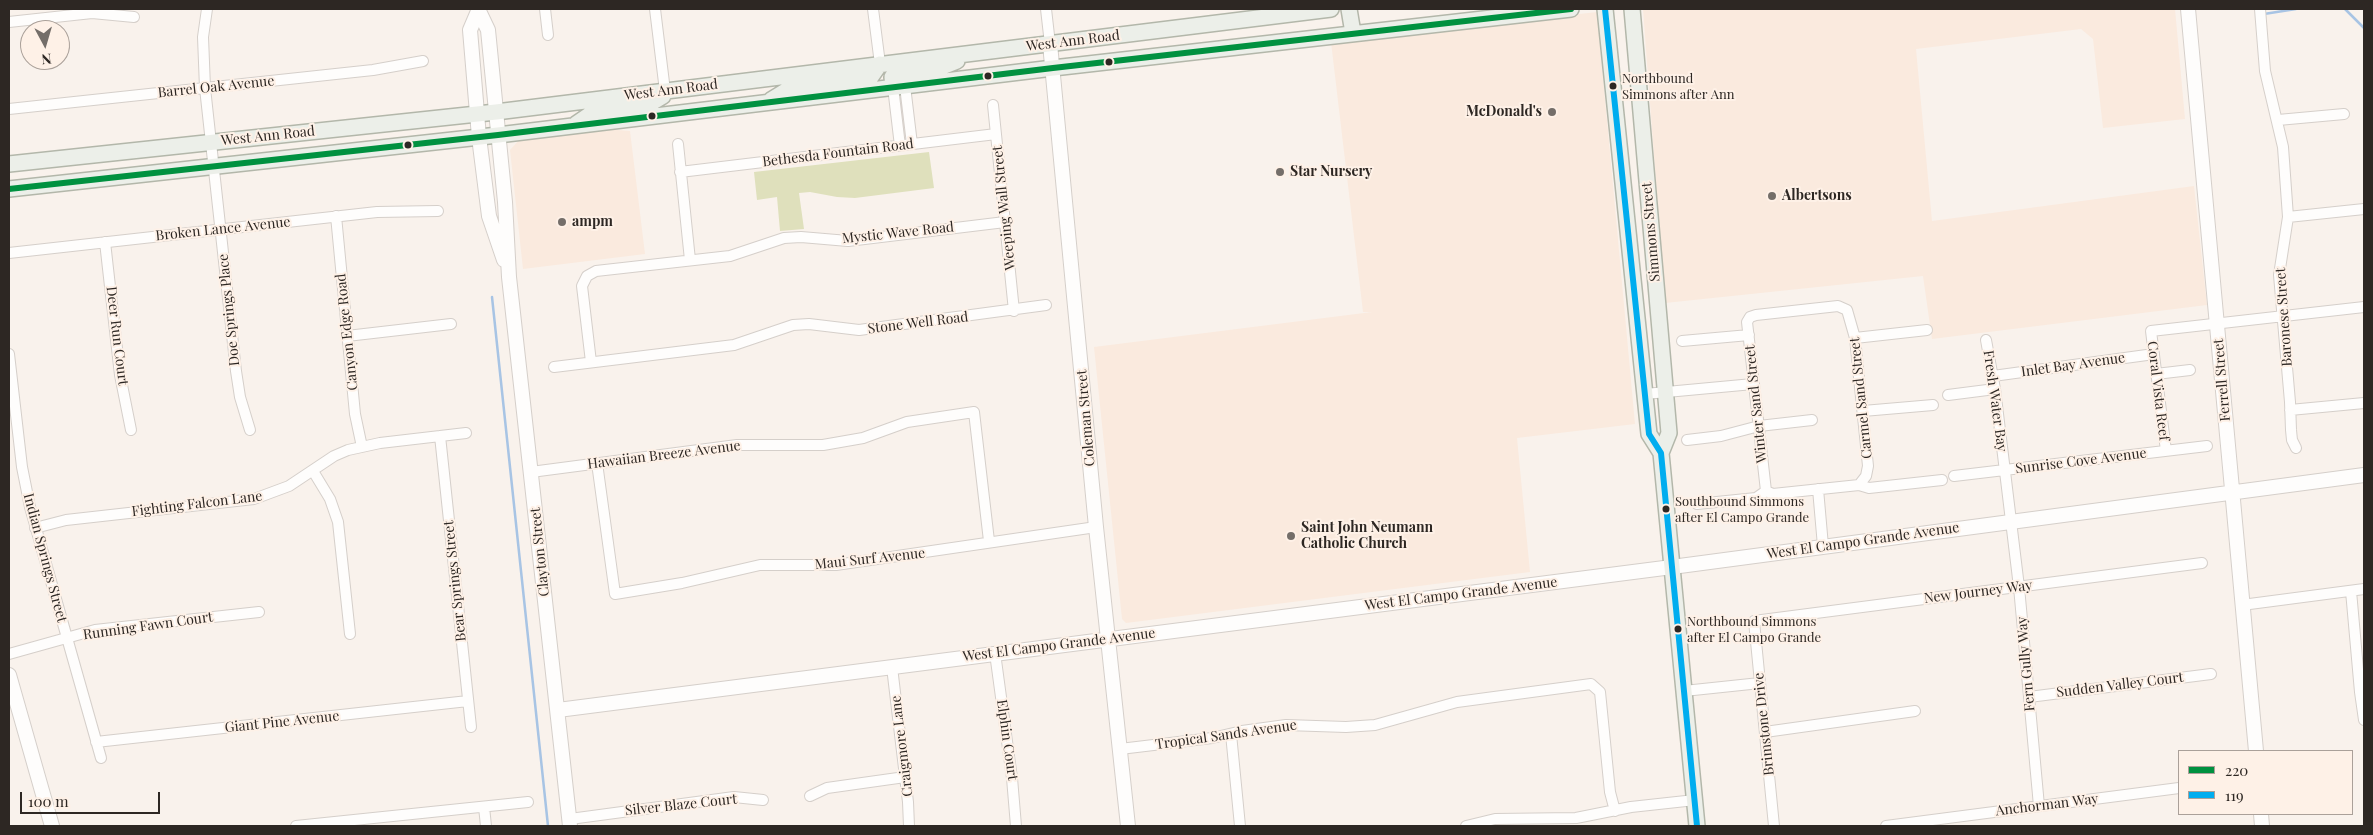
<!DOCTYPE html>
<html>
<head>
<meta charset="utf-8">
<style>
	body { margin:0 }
	#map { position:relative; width:2373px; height:835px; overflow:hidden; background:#f9f2ec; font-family:"Playfair Display",serif }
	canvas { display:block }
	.frame { position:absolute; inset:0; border:10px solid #2d2723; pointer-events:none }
	.legend { position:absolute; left:2178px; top:750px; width:175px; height:65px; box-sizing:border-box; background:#fef1e7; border:1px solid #aaa099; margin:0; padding:6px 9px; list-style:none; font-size:15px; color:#2d2723 }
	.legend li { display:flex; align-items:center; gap:10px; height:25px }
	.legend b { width:25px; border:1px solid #aaa099 }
	.north { position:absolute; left:20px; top:20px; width:50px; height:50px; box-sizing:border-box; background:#fef1e7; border:1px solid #aaa099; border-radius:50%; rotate:174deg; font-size:14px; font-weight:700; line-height:20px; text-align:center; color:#2d2723 }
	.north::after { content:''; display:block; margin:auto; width:18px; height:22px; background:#746e69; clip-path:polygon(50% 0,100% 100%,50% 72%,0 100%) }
	.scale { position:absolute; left:20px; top:792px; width:140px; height:22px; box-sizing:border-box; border:2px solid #2d2723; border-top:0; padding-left:6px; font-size:15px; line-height:18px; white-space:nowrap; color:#2d2723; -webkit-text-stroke:4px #fef1e7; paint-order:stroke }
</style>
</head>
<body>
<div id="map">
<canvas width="2373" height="835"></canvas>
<div class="frame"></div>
<ul class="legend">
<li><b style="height:6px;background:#009140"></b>220</li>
<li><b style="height:6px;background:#00adef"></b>119</li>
</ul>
<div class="north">N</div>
<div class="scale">100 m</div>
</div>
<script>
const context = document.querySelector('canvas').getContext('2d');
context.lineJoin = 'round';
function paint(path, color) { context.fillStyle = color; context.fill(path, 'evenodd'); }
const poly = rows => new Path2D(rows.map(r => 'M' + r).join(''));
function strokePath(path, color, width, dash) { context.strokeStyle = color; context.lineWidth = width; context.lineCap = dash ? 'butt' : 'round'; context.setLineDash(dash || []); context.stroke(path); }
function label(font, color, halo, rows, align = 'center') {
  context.font = font + ' "Playfair Display",serif'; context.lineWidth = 4; context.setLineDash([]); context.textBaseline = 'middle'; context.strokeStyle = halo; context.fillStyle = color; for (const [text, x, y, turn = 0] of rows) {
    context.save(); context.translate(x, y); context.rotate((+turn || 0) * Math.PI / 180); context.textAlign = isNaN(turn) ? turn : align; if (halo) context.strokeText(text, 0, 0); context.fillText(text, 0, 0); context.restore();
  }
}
const built = poly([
	[1643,9,2175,9,2185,119,2103,128,2093,39,2081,29,1916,49,1932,221,2194,186,2207,305,1932,339,1923,276,1665,303],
	[1597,12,1635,424,1517,438,1530,572,1126,623,1122,619,1094,347,1372,312,1363,312,1331,42],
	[605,129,630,131,645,254,523,269,510,150,519,140]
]);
const green = poly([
	[929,152,934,188,855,198,837,197,810,192,799,193,804,229,780,231,777,197,757,200,754,172]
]);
const stream = poly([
	[2345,9,2364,28],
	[2264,14,2296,9],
	[492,297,548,826]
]);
const street = poly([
	[207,9,203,37,205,88,236,371,240,397,250,430],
	[545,9,548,35],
	[655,9,665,91],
	[873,9,880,64],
	[1046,9,1050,44],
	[2260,9,2265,71,2283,147,2288,217,2279,275,2290,402,2291,430,2292,440,2296,448],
	[9,22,92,13,134,17],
	[905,86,912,144],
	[893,87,900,146],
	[993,105,1014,311],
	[9,109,373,70,423,61],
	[2278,120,2344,114],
	[678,144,690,260],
	[680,172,996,134],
	[336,216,355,414,362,447],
	[2288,217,2364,209],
	[105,242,120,375,131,430],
	[9,253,377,212,438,211],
	[347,336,451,324],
	[1855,338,1927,330],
	[1986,340,1995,389,2019,587,2039,806],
	[1682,341,1749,335],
	[9,354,22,467,30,507,101,758],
	[591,362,582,286,587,276,596,271,730,256,784,238,801,237,848,241,1005,222],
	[554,367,734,345,793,325,809,324,859,330,1046,305],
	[2156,374,2190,370],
	[1993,376,2154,354],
	[1645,394,1753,384],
	[1948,395,1995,389],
	[2290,410,2364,403],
	[1863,411,1933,405],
	[440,436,471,727],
	[1687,440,1721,436,1759,426,1812,420],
	[2166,451,2151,331,2364,307],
	[597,463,615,594,682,583,760,565,836,565,1096,527],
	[313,471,330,499,338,522,350,634],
	[531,472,737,445,823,445,863,438,907,422,974,412,989,541],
	[1954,476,2207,446],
	[1818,489,1823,546],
	[1766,491,1747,322,1750,317,1756,315,1838,306,1847,310,1855,338,1868,466,1866,476,1859,485],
	[1766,491,1773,494,1859,485,1869,488,1942,480],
	[1697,504,1756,498,1766,491],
	[35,528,66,520,254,499,289,486,334,456,348,450,380,443,466,433],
	[2351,591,2360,692,2364,720],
	[2242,605,2364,589],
	[995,653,1012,778,1016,826],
	[9,654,95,630,259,612],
	[892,667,908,802,909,826],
	[1684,691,1760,683],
	[2029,697,2211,674],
	[1765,732,1915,711],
	[1231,734,1240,826],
	[96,742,468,701],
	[1120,749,1212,738,1242,731,1286,725,1346,727,1375,725,1457,702,1591,684,1600,692,1610,792,1615,811],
	[810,796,827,788,905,777],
	[484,807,486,826],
	[570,819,734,797,763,800],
	[296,826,528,802],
	[1466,826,1495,819,1576,818,1631,807,1695,800],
	[1774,826,1754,621,2202,563],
	[1886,826,2179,788]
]);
const secondary = poly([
	[478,9,488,30,505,202,509,277,570,826],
	[479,9,470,30,479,137,489,216,504,260],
	[2188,9,2256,751],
	[1050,44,1096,527,1128,826],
	[9,675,52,826],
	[558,710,1672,567,2364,475],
	[2261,814,2262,826]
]);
const primary = poly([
	[1349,9,1353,33],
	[1605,9,1649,434,1661,453,1697,826],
	[1632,9,1669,433,1661,453],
	[893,87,892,77,942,67,957,61],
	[771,100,789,89,871,77,880,64],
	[576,124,595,111,653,102,663,96,664,93],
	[9,164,496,112,1331,9],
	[9,189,498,135,1053,68,1571,9]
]);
const bus1 = poly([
	[9,189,498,135,1053,68,1571,9]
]);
const bus2 = poly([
	[1605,9,1649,434,1661,453,1697,826]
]);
const markers = [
	[1109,62,4.5,"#2d2723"],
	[988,76,4.5,"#2d2723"],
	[1613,86,4.5,"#2d2723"],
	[1552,112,5,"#746e69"],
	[652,116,4.5,"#2d2723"],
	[408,145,4.5,"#2d2723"],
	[1280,172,5,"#746e69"],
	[1772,196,5,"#746e69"],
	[562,222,5,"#746e69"],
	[1666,509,4.5,"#2d2723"],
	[1291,536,5,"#746e69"],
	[1678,629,4.5,"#2d2723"]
];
const busNames = [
	["Northbound",1622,79],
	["Simmons after Ann",1622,95],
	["Southbound Simmons",1675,502],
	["after El Campo Grande",1675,518],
	["Northbound Simmons",1687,622],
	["after El Campo Grande",1687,638]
];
const streetNames = [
	["West Ann Road",1073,41,-7],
	["Barrel Oak Avenue",216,87,-6],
	["West Ann Road",671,90,-7],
	["West Ann Road",268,136,-6],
	["Bethesda Fountain Road",838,153,-7],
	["Weeping Wall Street",1004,208,-96],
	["Broken Lance Avenue",223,229,-6],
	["Simmons Street",1651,232,-95],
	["Mystic Wave Road",898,233,-6],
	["Doe Springs Place",229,310,-96],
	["Baronese Street",2284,317,-94],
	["Stone Well Road",918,323,-7],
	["Canyon Edge Road",347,332,-96],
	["Deer Run Court",117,336,83],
	["Inlet Bay Avenue",2073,365,-8],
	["Ferrell Street",2222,380,-95],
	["Coral Vista Reef",2158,391,83],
	["Carmel Sand Street",1861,398,-96],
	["Fresh Water Bay",1995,401,82],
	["Winter Sand Street",1756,404,-96],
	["Coleman Street",1086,418,-95],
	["Hawaiian Breeze Avenue",664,455,-7],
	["Sunrise Cove Avenue",2081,461,-7],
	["Fighting Falcon Lane",197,504,-7],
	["West El Campo Grande Avenue",1863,541,-8],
	["Clayton Street",540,552,-96],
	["Indian Springs Street",45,558,75],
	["Maui Surf Avenue",870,559,-6],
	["Bear Springs Street",455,581,-96],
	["New Journey Way",1978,592,-7],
	["West El Campo Grande Avenue",1461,594,-7],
	["Running Fawn Court",148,626,-8],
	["West El Campo Grande Avenue",1059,645,-7],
	["Fern Gully Way",2026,664,-95],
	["Sudden Valley Court",2120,685,-7],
	["Giant Pine Avenue",282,722,-6],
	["Brimstone Drive",1764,724,-96],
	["Tropical Sands Avenue",1226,735,-8],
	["Elphin Court",1007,740,82],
	["Craigmore Lane",902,746,-97],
	["Silver Blaze Court",681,805,-6],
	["Anchorman Way",2047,805,-7]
];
const poiNames = [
	["McDonald's",1542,112,"right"],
	["Star Nursery",1290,172],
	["Albertsons",1782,196],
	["ampm",572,222],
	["Saint John Neumann",1301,528],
	["Catholic Church",1301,544]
];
paint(built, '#faeade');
paint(green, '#dfe0bc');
strokePath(stream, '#a8c4e4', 2.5);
strokePath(street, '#d5cfca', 12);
strokePath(secondary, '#d5cfca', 16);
strokePath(primary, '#b3b7aa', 18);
strokePath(street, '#fefdfc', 10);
strokePath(secondary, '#fefdfc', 14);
strokePath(primary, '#ecefe9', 15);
strokePath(bus1, '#009140', 6);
strokePath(bus2, '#00adef', 6);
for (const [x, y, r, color] of markers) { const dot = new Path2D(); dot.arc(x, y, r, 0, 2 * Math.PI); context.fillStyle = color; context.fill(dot); strokePath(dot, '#fef1e7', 2); }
label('13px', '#2d2723', '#fef1e7', busNames, 'left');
label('14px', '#2d2723', '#fef1e7', streetNames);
label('bold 14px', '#2d2723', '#fef1e7', poiNames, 'left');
</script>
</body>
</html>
